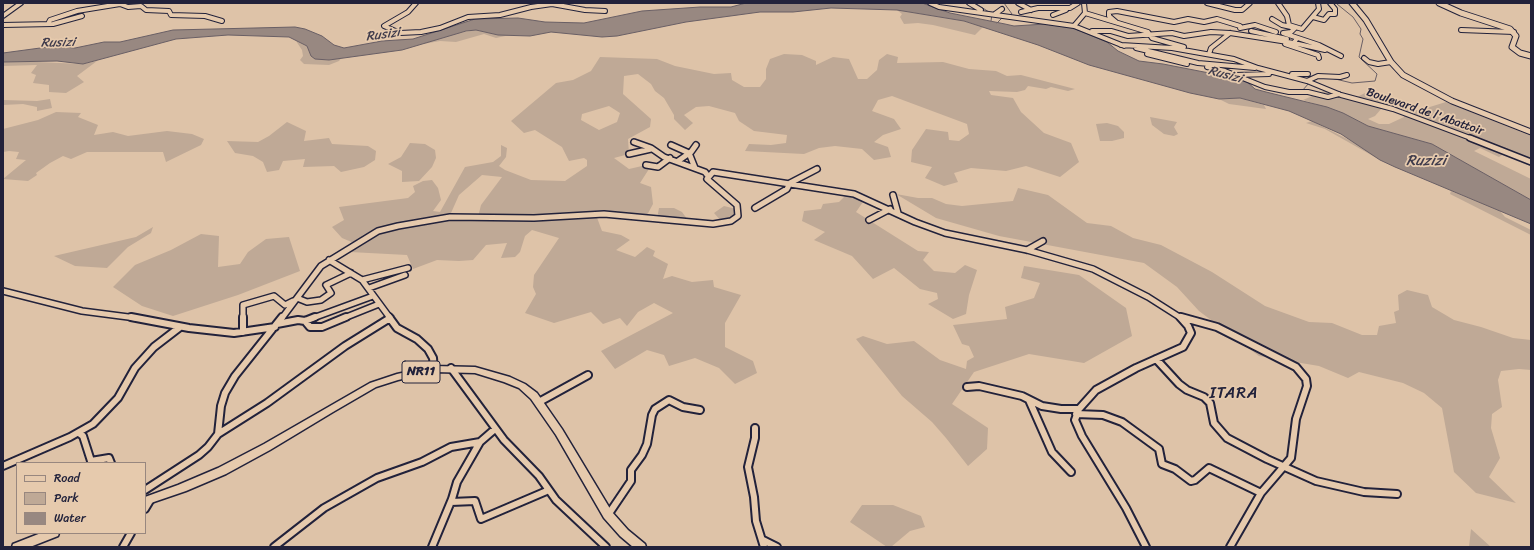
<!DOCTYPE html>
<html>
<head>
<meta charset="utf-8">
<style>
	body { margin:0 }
	#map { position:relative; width:1534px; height:550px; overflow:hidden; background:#dec3a8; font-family:Sriracha,sans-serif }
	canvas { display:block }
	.frame { position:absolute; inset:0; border:4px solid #22223b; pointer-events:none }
	.legend { position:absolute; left:16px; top:462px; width:130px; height:72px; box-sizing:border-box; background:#e6caad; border:1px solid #98877f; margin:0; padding:5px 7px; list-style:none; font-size:12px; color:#22223b }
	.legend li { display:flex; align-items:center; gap:8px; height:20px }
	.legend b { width:20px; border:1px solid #98877f }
</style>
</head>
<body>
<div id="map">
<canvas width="1534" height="550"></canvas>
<div class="frame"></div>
<ul class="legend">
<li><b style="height:5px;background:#e6caad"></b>Road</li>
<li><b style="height:11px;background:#bfa996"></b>Park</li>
<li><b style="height:11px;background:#988881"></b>Water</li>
</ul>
</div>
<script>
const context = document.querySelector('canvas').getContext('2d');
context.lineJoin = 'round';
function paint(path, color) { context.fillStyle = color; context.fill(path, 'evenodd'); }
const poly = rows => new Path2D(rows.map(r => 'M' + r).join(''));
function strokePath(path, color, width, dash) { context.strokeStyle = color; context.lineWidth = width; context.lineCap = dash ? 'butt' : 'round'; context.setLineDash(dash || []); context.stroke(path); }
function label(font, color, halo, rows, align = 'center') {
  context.font = font + ' Sriracha,sans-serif'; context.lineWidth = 3.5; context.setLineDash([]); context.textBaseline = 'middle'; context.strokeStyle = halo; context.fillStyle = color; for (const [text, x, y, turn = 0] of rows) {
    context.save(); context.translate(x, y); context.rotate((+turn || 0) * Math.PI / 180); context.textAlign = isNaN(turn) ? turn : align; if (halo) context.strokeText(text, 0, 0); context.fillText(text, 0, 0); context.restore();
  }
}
const green = poly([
	[897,10,964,21,983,27,975,35,933,25,918,23,904,24,900,17,902,14],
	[476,30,498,35,510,35,496,38,484,34,456,42,440,41,423,44,452,34],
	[296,41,307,46,311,56,329,60,342,57,339,61,329,65,304,64,300,60,303,56,302,50],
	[784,54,802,55,816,61,816,65,833,57,849,59,858,79,867,79,877,70,879,60,887,54,898,57,897,63,943,62,969,69,996,71,1007,76,1021,75,1075,89,1068,91,1051,87,1046,89,1028,86,1025,90,1017,92,989,91,991,95,1013,98,1021,112,1044,133,1071,143,1079,162,1060,177,1026,166,1006,171,971,168,954,173,958,182,944,186,925,178,932,167,911,162,912,150,926,129,948,132,949,140,959,141,969,134,967,124,892,96,878,100,872,111,894,119,901,129,883,135,874,142,888,147,891,157,874,160,862,149,835,146,819,148,804,154,745,151,749,144,771,145,786,143,787,135,754,131,739,121,735,113,709,106,696,107,684,115,693,123,685,130,674,119,674,115,664,98,655,91,651,84,638,74,624,76,623,94,651,119,650,127,628,139,629,154,614,158,629,169,642,166,649,169,640,183,651,187,653,204,646,217,596,215,602,231,621,235,630,240,616,250,635,257,647,247,655,251,653,256,668,264,663,279,672,276,692,282,713,280,714,287,741,295,725,323,725,347,753,361,757,373,735,384,719,368,695,358,669,366,664,355,647,350,615,369,601,351,673,313,654,303,638,312,627,326,620,318,603,324,591,312,554,323,525,313,536,294,533,287,534,275,559,238,532,230,525,236,520,252,515,257,501,258,507,243,486,245,473,260,459,261,437,260,413,269,407,255,350,252,329,260,354,243,342,238,332,227,344,220,339,207,408,198,415,192,413,186,423,181,432,180,438,188,441,200,433,211,440,212,465,167,493,162,501,156,501,145,507,148,506,157,499,166,505,170,531,180,565,181,587,166,587,160,584,158,569,161,562,147,535,130,524,133,511,121,556,83,573,80,591,71,600,57,657,59,675,66,714,74,731,73,732,80,744,87,760,87,766,79,766,69,770,59],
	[609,106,620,113,617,122,599,130,581,120,582,114],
	[482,175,502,177,481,205,478,217,451,213,459,195],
	[14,61,83,64,97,61,77,76,84,82,66,93,49,92,49,85,33,83,36,75,31,73,37,65,3,66,3,62],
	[1326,90,1351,100,1365,93,1397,107,1413,110,1420,110,1446,102,1531,136,1531,159,1508,151,1499,157,1480,148,1474,151,1531,179,1531,200,1432,144,1368,126,1343,113,1303,100],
	[1382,108,1395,111,1404,115,1404,117,1389,124,1379,124,1368,119,1375,116],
	[1240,98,1264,105,1266,109,1229,104,1219,99],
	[50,99,52,108,37,111,37,107,23,104,3,105,3,100,37,101],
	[56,112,81,113,78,117,98,125,94,135,113,132,128,136,167,131,192,134,204,139,201,145,166,162,163,152,87,152,71,159,63,156,50,163,36,173,37,175,28,181,3,179,26,160,16,159,19,152,9,151,3,152,3,129,38,120],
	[1150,117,1177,122,1174,127,1178,134,1174,136,1164,134,1152,125],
	[1312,121,1359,145,1380,160,1325,129,1306,123],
	[287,122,306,131,304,141,329,138,332,144,368,146,376,151,375,160,364,167,341,172,334,166,303,167,305,159,283,161,279,170,267,172,263,162,253,156,235,153,227,141,258,142,269,136],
	[1107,123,1118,126,1124,132,1124,138,1112,141,1100,141,1096,124],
	[410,143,425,144,435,150,436,158,432,167,419,181,402,182,402,171,388,164,401,157],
	[1018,188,1048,195,1087,223,1111,226,1133,238,1161,245,1212,272,1265,306,1309,322,1332,323,1362,335,1377,335,1379,326,1396,323,1394,312,1399,310,1398,295,1407,290,1428,295,1432,307,1454,320,1481,327,1513,338,1531,340,1531,370,1519,369,1501,371,1498,380,1502,407,1492,414,1491,428,1500,458,1489,477,1516,503,1476,493,1454,472,1442,408,1424,393,1403,383,1359,372,1348,378,1319,366,1259,356,1199,311,1177,287,1144,263,999,236,936,218,896,194,918,198,932,198,946,204,962,206,1013,201],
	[1451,191,1499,210,1505,217,1531,230,1531,235,1450,194],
	[846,195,865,199,856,212,918,251,929,252,923,260,934,271,955,273,965,265,977,270,969,295,966,314,953,319,928,304,938,299,937,293,920,289,894,268,873,279,852,256,814,240,825,232,802,221,804,211,821,209,823,204,839,202],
	[724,206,740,210,741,218,733,221,721,221,714,213],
	[659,208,674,208,682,212,690,223,657,219],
	[153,227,151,233,128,247,107,268,75,266,54,256,136,237],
	[201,234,219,236,218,267,240,264,248,252,266,239,289,237,300,271,238,295,173,316,142,306,113,287,135,265,171,250],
	[1024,266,1079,275,1126,308,1132,336,1084,363,1029,354,974,372,952,404,988,428,987,449,968,466,946,438,932,422,902,396,856,339,863,336,887,344,914,341,940,360,966,369,967,361,974,357,969,346,962,344,953,325,1007,319,1005,307,1034,298,1040,283,1021,278],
	[862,505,893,505,921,516,925,527,910,531,891,547,887,547,850,522],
	[1471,529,1491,547,1469,547]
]);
const water = poly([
	[746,3,922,3,950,13,1005,24,1014,26,1045,24,1073,28,1107,42,1118,51,1139,61,1163,64,1245,80,1255,89,1266,92,1327,107,1343,113,1368,126,1432,144,1531,200,1531,224,1395,167,1380,160,1341,134,1289,111,1240,98,1219,99,1190,93,1089,65,1038,45,964,21,897,10,831,8,793,12,760,12,686,22,617,36,602,37,551,32,530,36,498,35,476,30,466,31,402,50,329,60,315,59,311,56,307,46,289,37,228,35,176,39,83,64,57,61,3,62,3,53,55,46,75,48,104,42,120,42,173,30,295,27,305,29,322,36,334,45,344,48,382,41,413,39,475,19,518,18,545,22,584,23,642,11,700,7,731,7,746,3]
]);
const stream = poly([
	[975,3,992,14,991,21],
	[1004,3,1012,14,1008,15],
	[997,23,1003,17],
	[1331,78,1352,83,1375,81,1377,74,1359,57,1363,39,1360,34,1361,29,1353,17,1337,4],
	[1302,91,1309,83]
]);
const minorFar2 = poly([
	[416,3,408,12,384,26,400,33,421,32,440,28,468,17,500,15,531,7,552,4,585,10,605,11],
	[930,3,939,7,1074,26,1124,46],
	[969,3,981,10],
	[1018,3,1031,10],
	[1084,3,1085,13,1148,32,1152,38,1184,47],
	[1207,3,1235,10,1242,10,1250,3],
	[1278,3,1287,16,1289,25,1302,29,1319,9,1318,3],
	[1021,12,1038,8,1070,8,1078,3],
	[995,14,1002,9],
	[1053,15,1066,10],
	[3,16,21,3],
	[1313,17,1324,20,1329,14,1335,14,1335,9,1330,3],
	[1272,19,1282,25,1291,27],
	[1116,22,1109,16,1109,12,1117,11,1174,22,1188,19,1204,22,1217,19,1240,26],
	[48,24,50,20,77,11,120,4,128,7,141,6,146,10,169,11,171,15,205,16,222,21],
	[3,25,53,24,82,16],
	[1074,26,1085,13],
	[1240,28,1255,25,1276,32],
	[1295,28,1291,32,1283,33,1319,45,1341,56],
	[1461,30,1514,32],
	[1092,31,1111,31,1128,36,1172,33,1184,36,1211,32,1230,33,1294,43,1297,38],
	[1251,31,1287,39],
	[1294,43,1325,50],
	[1285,44,1318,55,1319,58],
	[1121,45,1172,48,1234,59,1258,68,1307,81,1341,95,1393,109,1473,139],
	[1136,48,1198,63,1255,68],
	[1147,54,1187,64],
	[1209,54,1211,48,1230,33],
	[1364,58,1369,62,1378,64,1391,62],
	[1207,67,1225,71,1265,87,1289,92,1308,92,1328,97,1339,94],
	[1292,74,1308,74],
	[1236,75,1269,74],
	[1307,81,1318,76,1340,77,1347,75]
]);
const minorFar1 = poly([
	[1470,138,1531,162],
	[634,142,651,148,664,157,705,172,708,176],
	[671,145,689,153,695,168],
	[629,154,651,149],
	[678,161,691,152,696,145],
	[646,165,658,167,670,158],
	[893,195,898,213],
	[755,208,787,189,790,183,817,169],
	[869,220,890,209],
	[1027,250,1043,241],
	[329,260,362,280,390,318],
	[362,280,408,268],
	[369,288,405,275],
	[3,291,82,311,136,318],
	[297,298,307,302,321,300,331,293,326,285,351,273],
	[1180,317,1185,318],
	[243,318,243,305,274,296,285,305,293,301],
	[282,318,321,266,378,231,398,226,450,217,534,218,604,214,713,224,731,221,738,216,737,205,707,179,713,172,854,194,915,222,945,233,1027,250,1093,269,1148,297,1181,318],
	[313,318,373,296],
	[344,318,379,304]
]);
const minor = poly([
	[131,317,189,328,234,333,275,327],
	[243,317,243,332],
	[389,317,397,328,417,339,428,349,433,358,434,369],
	[1181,317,1217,327,1296,367,1306,379,1307,386,1296,419,1291,458,1261,493,1230,547],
	[305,321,310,327,322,327,346,317],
	[277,324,298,320,305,321,315,317],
	[1156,359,1179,384,1187,390,1204,397,1210,403,1214,423,1227,438,1267,459,1316,481,1364,492,1397,494],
	[451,368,504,440,539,476,556,500,606,547],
	[967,387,979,386,1022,396,1042,406,1061,409,1079,409],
	[1029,400,1052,452,1071,472],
	[539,402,588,375],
	[1076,414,1103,415,1122,422,1159,449,1162,464,1175,469,1191,481,1195,480,1209,468,1261,493],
	[755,428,755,438,748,467,754,497,756,521,764,547],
	[79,433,83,436,91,461,109,458,111,463],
	[218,434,267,403,345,346,390,318],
	[3,466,70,437,93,424,118,398,135,368,154,347,180,327],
	[145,490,199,455,208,447,218,434,221,406,225,393,235,376,282,317],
	[451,502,475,501,481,519,549,490],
	[145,509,151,499],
	[608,515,631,481,631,470,642,455,647,444,652,415,655,409,669,400,683,407,700,410],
	[763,540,777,547],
	[123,547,131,533],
	[274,547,324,508,377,478,422,462,451,447,480,442],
	[432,547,452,499,457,482,480,442,495,429],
	[1146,547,1126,508,1082,436,1075,420,1079,409,1096,390,1136,368,1183,347,1191,333,1188,326,1180,317]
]);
const major = poly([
	[1352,3,1366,20,1391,62,1403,75,1452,101,1531,132],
	[1439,3,1461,13,1510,29,1516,36,1512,47,1520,53,1531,56]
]);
const highway = poly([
	[434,366,475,367,510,377,525,384,537,393,562,429,612,512,628,530,645,544,646,547,633,547,620,536,604,518,556,435,531,399,519,388,504,382,475,373,434,372,398,380,376,387,333,412,270,450,226,474,186,491,145,505,145,497,178,485,218,468,264,444,370,383,397,374,434,366],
	[41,533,59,533,58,536,30,547,12,547,13,544,41,533]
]);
const farStreetnames = [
	["Boulevard de l'Abattoir",1425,112,19]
];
const farWaternames = [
	["Rusizi",383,35,-8],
	["Rusizi",58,43,-1],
	["Rusizi",1225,75,15]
];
const shields = [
	[421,372,38]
];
const shieldNames = [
	["NR11",421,372]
];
const waterNames = [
	["Ruzizi",1426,161]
];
const quarterNames = [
	["ITARA",1234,394]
];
paint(green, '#bfa996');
paint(water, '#988881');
strokePath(water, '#695f65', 1);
strokePath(stream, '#695f65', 1);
strokePath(minorFar2, '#22223b', 6);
strokePath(minorFar1, '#22223b', 8);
strokePath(minor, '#22223b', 10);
strokePath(major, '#22223b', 7);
strokePath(highway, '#22223b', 3);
strokePath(minorFar2, '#e6caad', 4);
strokePath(minorFar1, '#e6caad', 5);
strokePath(minor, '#e6caad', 6);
strokePath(major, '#e6caad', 5);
paint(highway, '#e6caad');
label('12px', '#22223b', '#e6caad', farStreetnames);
label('italic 13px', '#403c4c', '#e6caad', farWaternames);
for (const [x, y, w] of shields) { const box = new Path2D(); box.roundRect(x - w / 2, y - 11, w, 22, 3); context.fillStyle = '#e6caad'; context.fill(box); strokePath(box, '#22223b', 1); }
label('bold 13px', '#22223b', null, shieldNames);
label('italic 15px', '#403c4c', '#e6caad', waterNames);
context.letterSpacing = '1px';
label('16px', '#22223b', '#e6caad', quarterNames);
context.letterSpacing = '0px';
</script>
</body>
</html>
